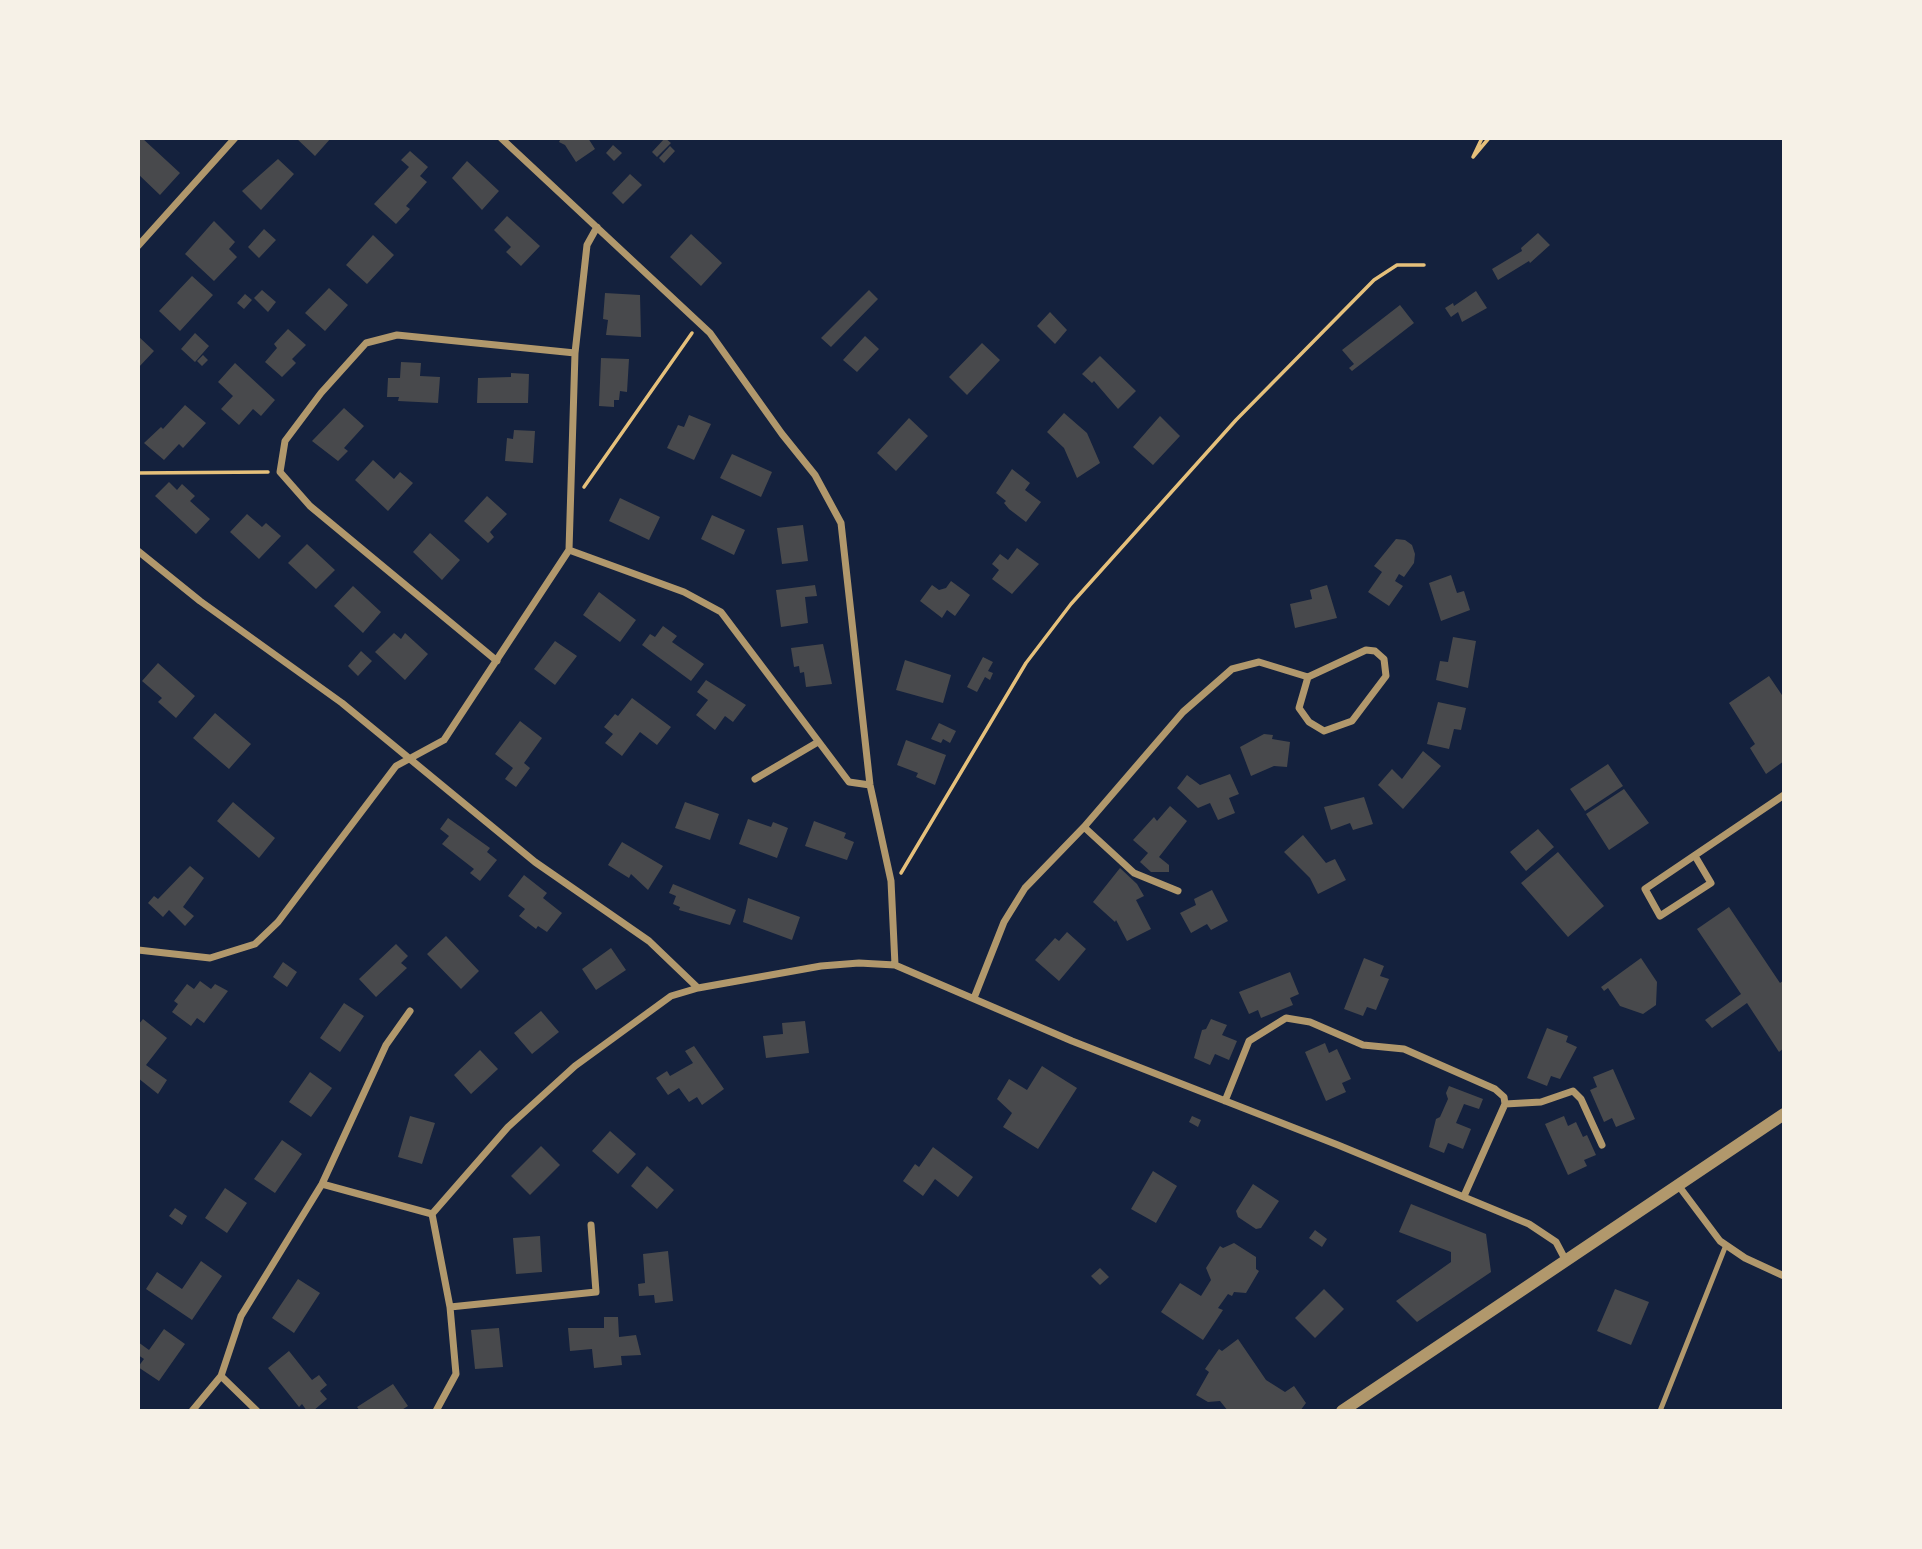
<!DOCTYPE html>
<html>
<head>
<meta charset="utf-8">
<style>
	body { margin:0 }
	#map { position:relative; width:1922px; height:1549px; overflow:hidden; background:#14213d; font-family:"Times New Roman",serif }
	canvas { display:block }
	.frame { position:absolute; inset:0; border:140px solid #f6f1e7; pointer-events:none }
</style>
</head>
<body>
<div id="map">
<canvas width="1922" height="1549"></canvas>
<div class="frame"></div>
</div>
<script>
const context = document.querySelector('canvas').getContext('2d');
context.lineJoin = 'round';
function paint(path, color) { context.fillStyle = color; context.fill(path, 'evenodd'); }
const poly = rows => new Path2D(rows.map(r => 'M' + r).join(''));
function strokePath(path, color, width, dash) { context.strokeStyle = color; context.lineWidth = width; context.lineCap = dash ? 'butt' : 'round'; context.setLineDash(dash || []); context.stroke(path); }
const building = poly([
	[138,138,142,138,180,173,160,195,138,174],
	[296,138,331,138,315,156],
	[561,138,588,138,595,149,576,162,565,145,559,142],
	[665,138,671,143,657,157,652,152],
	[613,145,622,153,614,161,606,153],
	[670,146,675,151,664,163,659,158],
	[410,151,428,167,420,176,427,182,406,206,410,209,396,224,374,204,409,167,401,160],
	[278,159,294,174,261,210,242,191],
	[467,161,499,191,482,210,452,178],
	[630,174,642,185,623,204,612,193],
	[507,216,540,246,521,266,506,252,511,247,494,230],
	[214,221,235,242,229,249,237,257,214,281,185,254],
	[264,229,276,240,259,258,248,247],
	[1538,233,1550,245,1530,263,1529,261,1498,280,1492,269,1522,251,1521,248],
	[691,234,722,263,701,286,670,257],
	[373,235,394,255,367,284,346,265],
	[192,276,213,295,180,331,159,311],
	[329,288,348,305,325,331,305,313],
	[262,290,276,302,268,312,254,298],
	[869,290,878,299,831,347,821,338],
	[1476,291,1487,308,1462,322,1458,312,1451,317,1445,308,1453,303,1454,306],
	[605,293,640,295,641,337,606,335,608,320,603,319],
	[245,294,252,300,244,309,237,303],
	[1400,305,1414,323,1352,371,1349,368,1354,364,1342,350],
	[1050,312,1067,330,1055,344,1037,326],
	[288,329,306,345,292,359,296,363,282,377,265,362,277,348,274,344],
	[195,333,209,346,195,362,181,349],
	[138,336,154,351,138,368],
	[865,336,879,349,857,372,843,360],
	[982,343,1000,360,967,395,949,377],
	[203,355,208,360,202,366,197,361],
	[1100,356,1136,391,1118,409,1094,381,1092,383,1082,374],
	[601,358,629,359,627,392,620,391,619,400,614,400,614,407,599,406],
	[401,362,421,363,420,376,440,377,438,403,398,401,399,397,387,397,388,378,400,378],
	[235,363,275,400,261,416,253,409,239,425,221,409,233,396,218,382],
	[511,373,529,374,528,403,477,403,478,378,511,377],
	[185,405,206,423,183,448,179,444,164,460,144,443,161,427,163,429],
	[344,408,364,426,344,448,348,451,338,461,312,441],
	[1064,413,1087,433,1100,463,1077,478,1064,448,1047,432],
	[689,415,711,424,694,460,667,448,678,425,684,427],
	[1160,416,1180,436,1153,465,1133,447],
	[909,418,928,436,896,471,877,453],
	[514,430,535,431,533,463,505,461,507,438,513,439],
	[732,454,772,472,761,497,720,478],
	[373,460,394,479,400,472,413,483,388,511,355,480],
	[1012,469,1030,483,1025,490,1041,502,1026,522,1009,509,1004,503,1006,501,996,493],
	[169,482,177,490,182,484,195,496,190,501,210,519,196,534,155,496],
	[487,496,507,514,490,532,494,537,488,543,464,521],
	[620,498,660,517,649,540,609,521],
	[247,514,262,527,266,523,281,536,259,559,230,532],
	[712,515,745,530,734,555,701,539],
	[803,525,808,561,782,564,777,528],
	[430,533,460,560,442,580,413,552],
	[1396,539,1405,540,1412,545,1415,554,1414,563,1404,577,1399,574,1395,581,1403,586,1389,606,1368,592,1382,572,1374,566],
	[307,544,335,570,316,589,288,563],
	[1017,548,1039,564,1012,594,992,579,999,570,992,564,1000,554,1008,560],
	[1451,575,1457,593,1464,591,1470,610,1441,621,1429,583],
	[951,581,970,595,955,616,947,610,942,618,920,601,932,585,939,590,946,588],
	[815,585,817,596,805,597,808,623,781,627,776,590],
	[1327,585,1337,618,1295,628,1290,604,1312,599,1310,590],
	[353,586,381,612,363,633,334,606],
	[599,592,636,620,620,642,583,615],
	[663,626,677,636,672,642,704,664,691,681,642,645,650,634,655,637],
	[394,633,401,639,405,633,428,654,405,680,375,652],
	[1453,637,1476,641,1468,688,1436,680,1440,661,1448,662],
	[555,641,577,656,555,685,534,669],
	[823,644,832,684,806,687,804,672,800,673,799,666,794,667,791,648],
	[361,651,372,661,358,676,348,666],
	[983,657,993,662,988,671,993,673,990,680,985,677,977,692,967,687],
	[905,660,951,675,943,703,896,690],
	[158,663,195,696,176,718,158,702,162,698,142,681],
	[1769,676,1784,698,1784,761,1766,774,1750,748,1755,744,1729,703],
	[706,680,746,705,733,722,725,716,715,730,696,715,708,700,697,692],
	[632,698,671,727,657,745,640,732,622,756,605,743,613,734,604,727,615,714,618,716],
	[1438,702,1466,708,1461,730,1454,729,1449,749,1427,744],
	[215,713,251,744,229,769,193,738],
	[520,721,542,738,524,763,530,768,516,787,505,779,513,768,495,754],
	[939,723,956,731,950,743,943,739,941,743,931,739],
	[1264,734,1273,735,1272,739,1290,742,1287,767,1274,766,1251,776,1240,747],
	[906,740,946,755,935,785,916,777,918,773,897,765],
	[1423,751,1441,766,1403,809,1378,785,1392,769,1402,779],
	[1608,764,1623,786,1585,811,1570,789],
	[1230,774,1239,794,1229,798,1235,813,1218,820,1210,803,1198,808,1177,788,1187,775,1200,785],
	[1624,789,1649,823,1609,850,1586,814],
	[1364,797,1373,824,1353,830,1350,823,1331,830,1324,807],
	[233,802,275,838,259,858,217,821],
	[685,802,719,814,710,840,675,828],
	[1170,806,1187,821,1159,857,1169,865,1169,872,1151,872,1140,862,1148,853,1133,840,1154,817,1157,821],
	[448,818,490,848,487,852,497,860,480,881,470,873,474,869,442,844,449,836,440,829],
	[748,819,771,827,773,822,788,828,777,858,739,844],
	[814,821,846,833,844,838,854,842,847,860,805,846],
	[1538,829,1554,847,1526,871,1510,852],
	[1303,835,1326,863,1335,859,1346,880,1318,894,1310,878,1284,852],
	[622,842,663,866,648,890,631,874,629,878,608,865],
	[1558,852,1604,906,1568,937,1521,883],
	[190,866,204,878,183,907,194,916,185,926,169,910,163,917,148,903,154,896,158,899],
	[1120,868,1137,884,1144,896,1136,900,1151,929,1127,941,1116,920,1115,922,1093,902],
	[524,875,547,893,543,898,562,913,547,932,538,926,536,929,519,916,525,909,508,896],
	[673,884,736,910,730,925,679,910,680,907,673,904,676,896,669,893],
	[1212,890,1228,921,1211,930,1207,924,1191,933,1180,913,1196,905,1194,899],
	[748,898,800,917,792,940,743,922],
	[1729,907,1780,983,1784,980,1784,1048,1779,1052,1747,1003,1712,1028,1705,1020,1741,994,1697,929],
	[1067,932,1086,949,1059,981,1035,960,1055,938,1059,941],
	[446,936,479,971,461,989,427,954],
	[396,944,408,956,401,963,407,968,376,997,359,979],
	[611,948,626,970,596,990,582,969],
	[1364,958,1384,966,1380,976,1389,979,1376,1010,1367,1007,1363,1016,1344,1009],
	[1641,958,1657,982,1656,1005,1643,1014,1620,1006,1608,988,1604,991,1601,987],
	[283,962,297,972,287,987,273,977],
	[1290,972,1299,994,1290,998,1293,1005,1261,1018,1258,1010,1249,1014,1239,992],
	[200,981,211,989,215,984,228,991,204,1023,197,1018,191,1026,172,1012,178,1004,174,1001,187,984,194,989],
	[344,1003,364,1016,340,1052,320,1038],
	[541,1011,559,1032,532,1054,514,1033],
	[143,1019,167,1038,146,1065,167,1080,158,1094,138,1078,138,1025],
	[1211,1019,1227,1025,1222,1035,1237,1041,1229,1060,1215,1054,1210,1065,1194,1058,1202,1030,1206,1029],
	[805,1021,809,1053,766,1058,763,1036,783,1034,782,1023],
	[1547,1028,1568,1036,1566,1042,1577,1047,1560,1079,1551,1076,1547,1086,1527,1078],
	[1325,1043,1329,1053,1337,1049,1351,1079,1342,1083,1346,1092,1326,1101,1305,1052],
	[694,1046,724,1089,702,1105,697,1097,689,1102,679,1088,668,1095,656,1078,667,1071,670,1076,693,1063,685,1051],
	[480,1050,498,1069,471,1094,454,1075],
	[1042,1066,1077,1088,1038,1149,1003,1127,1012,1113,997,1099,1009,1079,1027,1090],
	[1613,1069,1635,1119,1616,1127,1612,1118,1604,1122,1590,1090,1597,1087,1593,1077],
	[310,1072,332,1088,311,1117,289,1102],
	[1449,1086,1483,1099,1479,1109,1464,1104,1456,1123,1471,1129,1463,1149,1448,1143,1444,1153,1429,1147,1436,1119,1440,1117,1448,1099,1446,1093],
	[410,1116,435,1123,422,1164,398,1157],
	[1192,1116,1201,1120,1198,1127,1189,1122],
	[1564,1116,1568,1126,1576,1122,1583,1137,1587,1135,1596,1155,1584,1160,1587,1166,1568,1175,1545,1124],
	[610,1131,636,1154,618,1174,592,1151],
	[282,1140,302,1154,275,1193,254,1179],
	[541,1146,560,1165,530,1195,511,1176],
	[933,1147,973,1177,958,1197,935,1179,923,1196,903,1181,915,1164,919,1167],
	[647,1166,674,1190,657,1209,631,1186],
	[1153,1171,1177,1186,1156,1223,1131,1209],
	[1253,1184,1279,1201,1261,1228,1256,1229,1238,1217,1236,1211],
	[225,1188,247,1203,227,1233,205,1218],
	[1411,1204,1486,1234,1491,1272,1417,1322,1396,1301,1451,1262,1451,1252,1399,1232],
	[175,1208,187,1216,182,1225,169,1216],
	[1315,1230,1327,1239,1322,1247,1309,1238],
	[540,1236,542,1272,516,1274,513,1238],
	[1234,1243,1256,1257,1256,1269,1259,1271,1246,1293,1234,1292,1232,1296,1228,1294,1218,1308,1223,1310,1203,1340,1161,1312,1180,1283,1201,1296,1211,1280,1206,1268,1220,1246,1223,1248],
	[668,1251,673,1301,655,1303,654,1295,639,1296,638,1284,645,1283,643,1254],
	[201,1261,222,1276,192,1320,146,1289,157,1272,182,1289],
	[1100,1268,1109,1277,1100,1285,1091,1276],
	[298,1279,320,1293,294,1333,272,1318],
	[1324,1289,1344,1309,1315,1338,1295,1318],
	[1615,1289,1649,1302,1631,1345,1597,1331],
	[604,1317,618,1317,619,1337,636,1335,641,1355,621,1356,622,1365,594,1368,592,1349,570,1351,568,1328,604,1328],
	[499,1328,503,1367,475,1369,471,1330],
	[164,1329,185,1344,159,1381,138,1367,144,1359,138,1355,138,1342,149,1350],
	[1238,1339,1266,1380,1285,1392,1294,1386,1306,1403,1300,1411,1228,1411,1220,1401,1208,1402,1196,1395,1209,1372,1205,1369,1219,1349,1222,1351],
	[289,1351,312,1380,319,1375,327,1385,320,1391,327,1399,313,1411,307,1411,302,1404,299,1407,268,1368],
	[393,1384,408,1406,400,1411,360,1411,357,1407]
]);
const path = poly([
	[1482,138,1473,157,1489,138],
	[138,473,268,472],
	[584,487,692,333],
	[901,873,1026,663,1071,604,1236,420,1374,280,1397,265,1424,265]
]);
const service = poly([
	[1660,1411,1726,1245]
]);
const minor = poly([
	[501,138,710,333,782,434,815,475,841,523,870,785,891,881,895,965],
	[138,246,235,138],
	[575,353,587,245,597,227],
	[138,551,200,601,342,703,535,862,649,941,698,988,821,966,859,963,895,965,1072,1041,1338,1145,1529,1224,1556,1242,1565,1259],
	[497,661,310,506,280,472,285,441,321,393,366,343,397,335,575,353,569,550],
	[755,779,818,742],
	[1084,827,1134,873,1178,891],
	[1695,856,1711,883,1660,916,1645,889,1784,795],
	[138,950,210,958,255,944,278,922,396,766,444,740,569,550,684,592,721,612,849,782,870,785],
	[974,998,1004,922,1025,888,1084,827,1183,712,1232,669,1259,662,1308,677,1366,650,1375,651,1384,659,1386,676,1352,721,1324,731,1309,722,1299,708,1308,677],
	[1225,1101,1249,1041,1286,1018,1310,1022,1363,1045,1404,1049,1495,1089,1504,1097,1505,1104,1464,1196],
	[1505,1104,1541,1102,1573,1091,1581,1099,1602,1145],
	[322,1184,432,1214,508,1127,575,1066,671,996,698,988],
	[1678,1185,1720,1241,1745,1258,1784,1276],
	[432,1214,450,1307,456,1374,436,1411],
	[450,1307,596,1292,591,1225],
	[221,1376,257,1411],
	[192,1411,221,1376,241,1316,322,1184,386,1045,410,1011]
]);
const tertiary = poly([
	[1342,1411,1784,1114]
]);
paint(building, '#48494c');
strokePath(path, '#e5c07b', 3.5);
strokePath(service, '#b1986c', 5);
strokePath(minor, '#b1986c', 7);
strokePath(tertiary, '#b1986c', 12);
</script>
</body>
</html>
